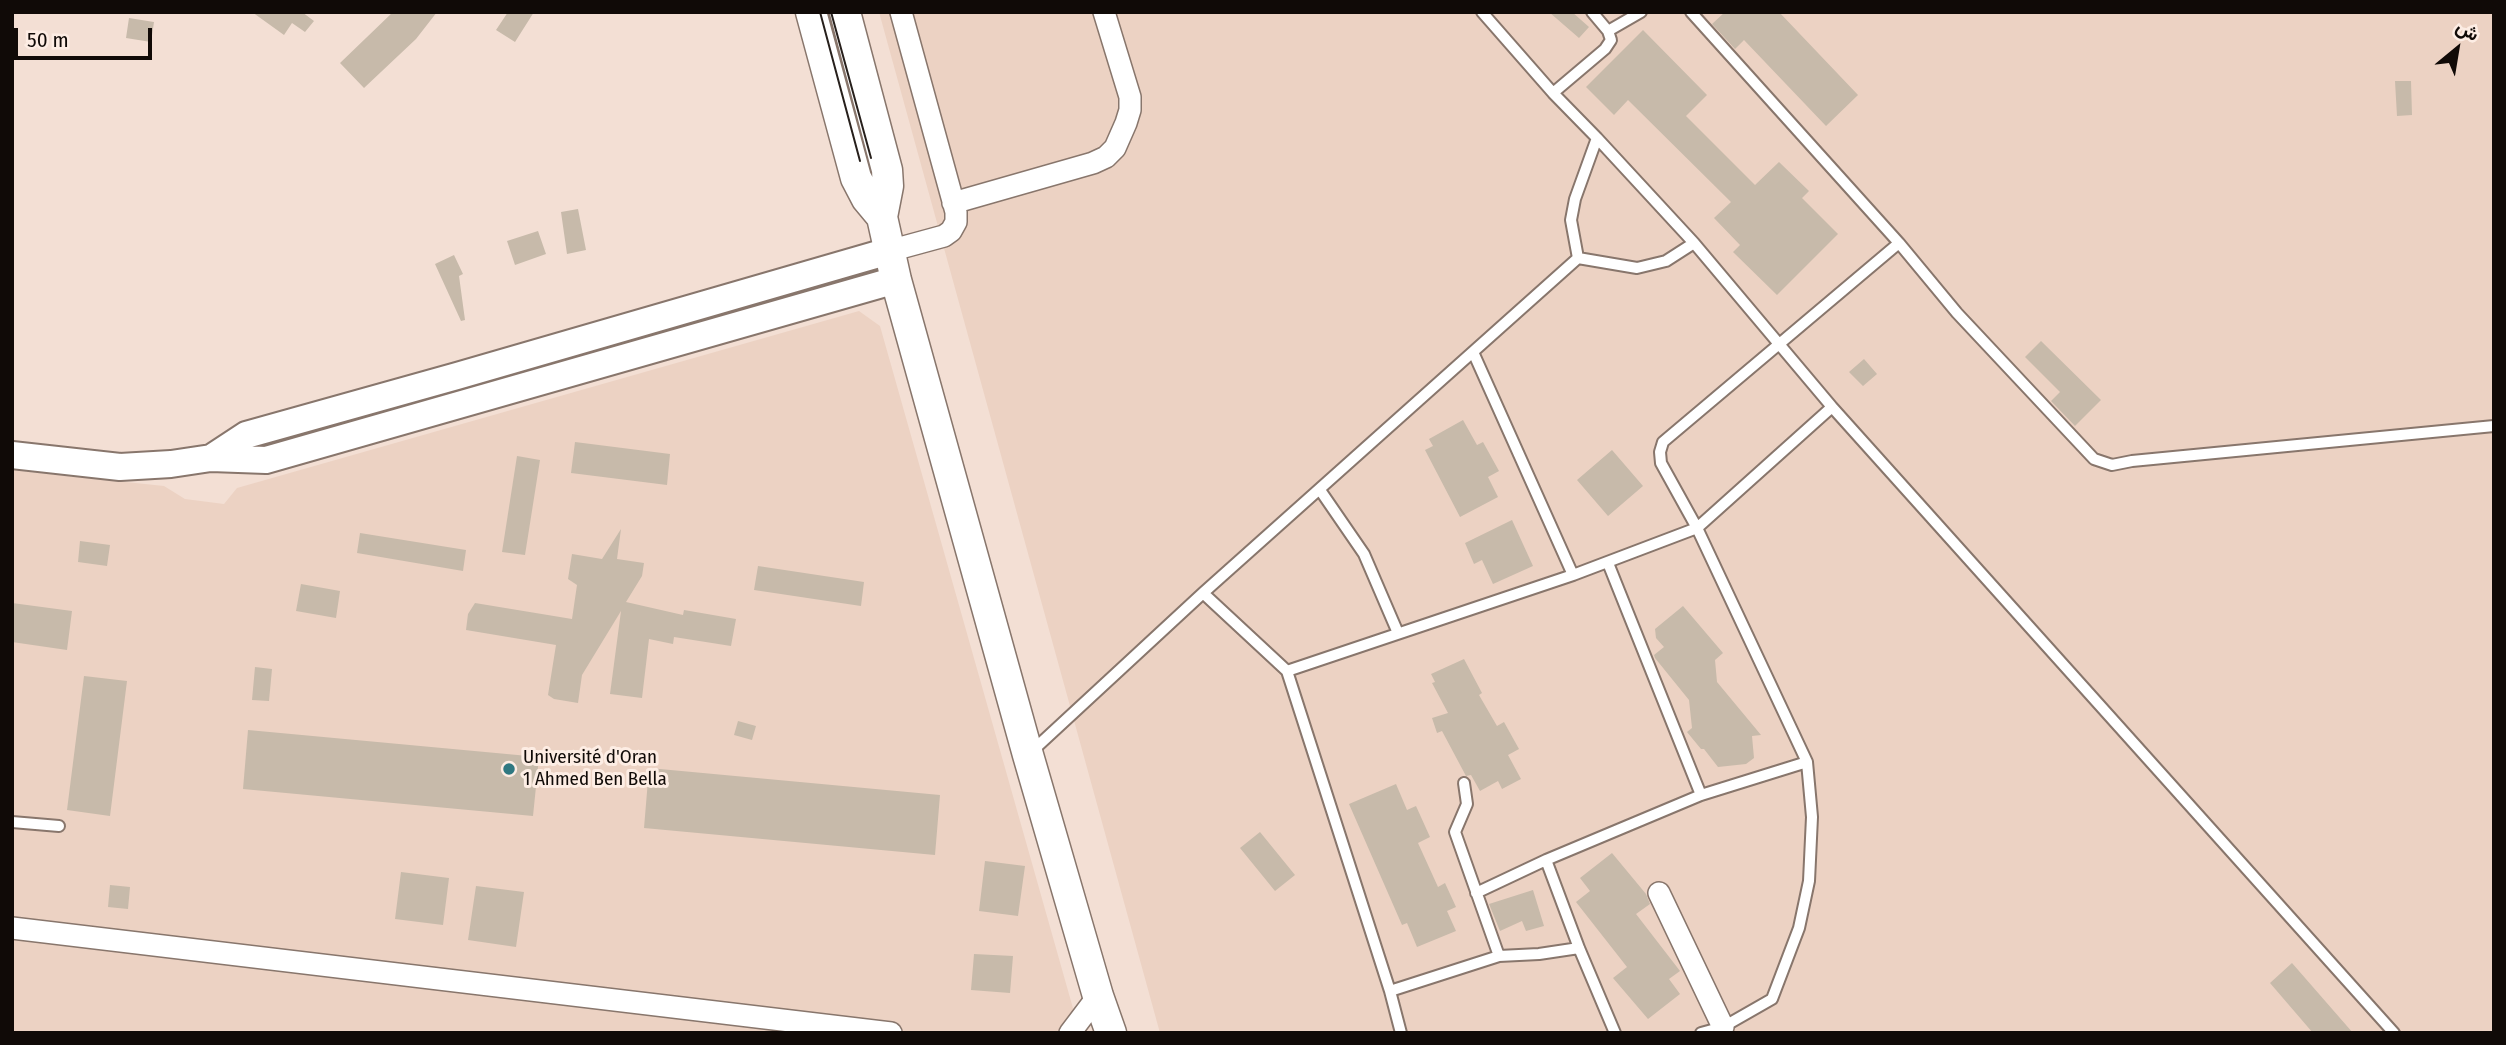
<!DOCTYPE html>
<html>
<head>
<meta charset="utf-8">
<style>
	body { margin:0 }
	#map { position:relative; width:2506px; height:1045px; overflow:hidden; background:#f3dfd4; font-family:"Fira Sans Condensed",Vazirmatn,sans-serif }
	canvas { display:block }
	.frame { position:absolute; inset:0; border:14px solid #100a07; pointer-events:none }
	.north { position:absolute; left:2422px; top:14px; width:70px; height:70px; -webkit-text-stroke:5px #fdede4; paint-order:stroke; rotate:30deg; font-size:19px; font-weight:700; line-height:28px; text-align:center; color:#100a07 }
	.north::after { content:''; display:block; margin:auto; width:24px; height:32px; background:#100a07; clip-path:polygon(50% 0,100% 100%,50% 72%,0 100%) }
	.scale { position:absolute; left:14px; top:28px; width:138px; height:32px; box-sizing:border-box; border:4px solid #100a07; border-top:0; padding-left:9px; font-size:21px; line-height:24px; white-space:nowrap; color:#100a07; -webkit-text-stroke:5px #fdede4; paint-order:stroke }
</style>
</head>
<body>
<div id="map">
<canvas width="2506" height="1045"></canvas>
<div class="frame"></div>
<div class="north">ش</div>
<div class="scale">50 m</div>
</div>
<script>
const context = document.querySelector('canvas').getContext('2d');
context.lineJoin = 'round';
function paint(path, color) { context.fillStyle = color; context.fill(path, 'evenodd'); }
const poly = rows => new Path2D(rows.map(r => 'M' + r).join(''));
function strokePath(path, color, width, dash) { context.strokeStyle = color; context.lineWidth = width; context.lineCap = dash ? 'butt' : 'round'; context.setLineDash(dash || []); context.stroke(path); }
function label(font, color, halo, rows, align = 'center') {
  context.font = font + ' "Fira Sans Condensed",sans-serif'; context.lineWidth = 6; context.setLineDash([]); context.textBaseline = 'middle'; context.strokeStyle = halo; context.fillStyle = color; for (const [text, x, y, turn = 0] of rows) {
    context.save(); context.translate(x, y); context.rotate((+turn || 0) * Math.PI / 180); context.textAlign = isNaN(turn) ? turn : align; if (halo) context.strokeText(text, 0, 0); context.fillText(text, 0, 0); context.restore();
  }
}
const built = poly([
	[879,12,2494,12,2494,1033,1160,1033],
	[859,311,880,326,1080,1033,12,1033,12,470,164,486,185,499,224,504,237,488]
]);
const building = poly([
	[252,12,302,12,314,21,305,32,292,23,284,35],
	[393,12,437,12,416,39,364,88,340,63],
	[508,12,534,12,515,42,496,30],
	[1549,12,1572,12,1589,27,1579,38],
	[1725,12,1779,12,1858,95,1826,126,1744,40,1735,49,1712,24],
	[129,18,154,22,151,42,126,38],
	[1643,30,1707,95,1686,116,1755,185,1779,162,1809,191,1802,198,1838,234,1777,295,1733,252,1740,245,1714,218,1731,202,1628,100,1614,115,1586,87],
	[2395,81,2411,81,2412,115,2397,116],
	[578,209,586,250,567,254,561,212],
	[538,231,546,254,515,265,507,241],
	[454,255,463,274,459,276,465,320,461,321,435,264],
	[2041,341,2101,400,2075,426,2051,401,2060,392,2025,357],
	[1864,359,1877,374,1863,386,1849,372],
	[1463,420,1477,445,1483,442,1499,471,1488,477,1498,497,1460,517,1425,450,1433,446,1429,439],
	[575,442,670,454,667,485,571,473],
	[1612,450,1643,486,1608,516,1577,480],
	[517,456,540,460,525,555,502,552],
	[1512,520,1533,566,1493,584,1482,560,1474,564,1465,543],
	[621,529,617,559,644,563,642,576,626,602,683,615,684,610,736,619,731,646,674,637,673,644,649,639,642,698,610,694,621,611,582,675,578,703,554,699,548,695,556,645,466,630,468,614,475,603,572,619,577,585,568,579,572,554,602,559],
	[360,533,466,550,463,571,357,553],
	[80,541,110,545,107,566,78,562],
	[758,566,864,582,861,606,754,590],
	[301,584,340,591,336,618,296,611],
	[12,603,72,611,67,650,12,642],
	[1683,606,1723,653,1715,660,1717,682,1761,735,1752,736,1754,758,1746,764,1718,767,1704,749,1701,749,1687,732,1692,728,1689,700,1655,658,1654,655,1664,647,1656,638,1655,629],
	[1464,659,1482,693,1479,695,1497,726,1504,722,1519,749,1508,755,1521,779,1502,789,1498,781,1480,791,1471,775,1466,776,1442,731,1437,733,1432,718,1448,713,1432,683,1435,682,1431,674],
	[255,667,272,669,269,701,252,700],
	[84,676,127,681,110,816,67,810],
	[738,721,756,726,752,740,734,735],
	[248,730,539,757,533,816,243,789],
	[649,768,940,795,935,855,644,828],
	[1396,784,1407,810,1416,806,1430,837,1418,843,1438,887,1445,883,1456,907,1447,911,1456,931,1417,947,1407,923,1402,925,1349,804],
	[1260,832,1295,875,1275,891,1240,848],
	[1612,853,1646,894,1650,904,1636,914,1680,971,1669,979,1680,994,1648,1019,1613,978,1627,967,1576,902,1590,891,1580,878],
	[985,861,1025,866,1018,916,979,911],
	[401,872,449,878,443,925,395,919],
	[110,885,130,887,128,909,108,907],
	[476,886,524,892,516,947,468,940],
	[1533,890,1544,926,1526,931,1522,921,1500,931,1489,904],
	[974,954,1013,956,1010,993,971,990],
	[2292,963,2353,1033,2313,1033,2270,983]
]);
const service = poly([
	[1482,12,1553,93,1597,138],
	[1691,12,1899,243,1957,313,2094,459,2112,465,2132,461,2494,426],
	[1608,31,1641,12],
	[1553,93,1605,49,1611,40,1608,31,1592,12],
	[1578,258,1637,268,1666,261,1694,243],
	[1473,352,1573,575],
	[1320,490,1364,554,1398,633],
	[1608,563,1701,795],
	[1203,593,1287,671,1390,991,1401,1033],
	[1287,671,1573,575,1697,528,1661,463,1660,452,1663,442,1899,243],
	[1030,753,1203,593,1578,258,1571,220,1575,199,1597,138,1694,243,1832,407,2394,1033],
	[1464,783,1467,804,1455,832,1499,956],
	[12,822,59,826],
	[1546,860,1579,948,1615,1033],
	[1476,893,1546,860,1701,795,1807,762],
	[1390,991,1499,956,1539,954,1579,948],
	[1701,1033,1723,1027,1772,999,1799,928,1809,881,1812,817,1807,762,1697,528,1832,407]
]);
const minor = poly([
	[953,203,1093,163,1106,157,1115,148,1126,123,1130,110,1130,97,1104,12],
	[889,251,944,236,951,231,956,222,956,212,901,12],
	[1659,893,1723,1027],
	[12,928,891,1033],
	[1070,1033,1098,996]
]);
const tertiary = poly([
	[12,455,120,467,171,464,211,458,266,460,896,280],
	[211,458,246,435,457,376,889,251]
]);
const secondary = poly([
	[811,12,856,178,867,199,882,217],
	[845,12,887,170,888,186,882,217,896,280,1028,755,1098,996,1111,1033]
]);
const tram = poly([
	[820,12,860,161],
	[831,12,871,158]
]);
const markers = [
	[509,769,7,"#307881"]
];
const poiNames = [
	["Université d'Oran",523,758],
	["1 Ahmed Ben Bella",523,780]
];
paint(built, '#ecd2c3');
paint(building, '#c7baaa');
strokePath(service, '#88766c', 14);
strokePath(minor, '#88766c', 24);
strokePath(tertiary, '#88766c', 30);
strokePath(secondary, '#88766c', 33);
strokePath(service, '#fff', 10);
strokePath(minor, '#fff', 21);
strokePath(tertiary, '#fff', 26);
strokePath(secondary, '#fff', 30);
strokePath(tram, '#27201c', 2);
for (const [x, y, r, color] of markers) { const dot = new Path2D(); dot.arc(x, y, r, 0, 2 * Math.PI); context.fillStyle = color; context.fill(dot); strokePath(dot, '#fdede4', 2.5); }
label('19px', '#100a07', '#fdede4', poiNames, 'left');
</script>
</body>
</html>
